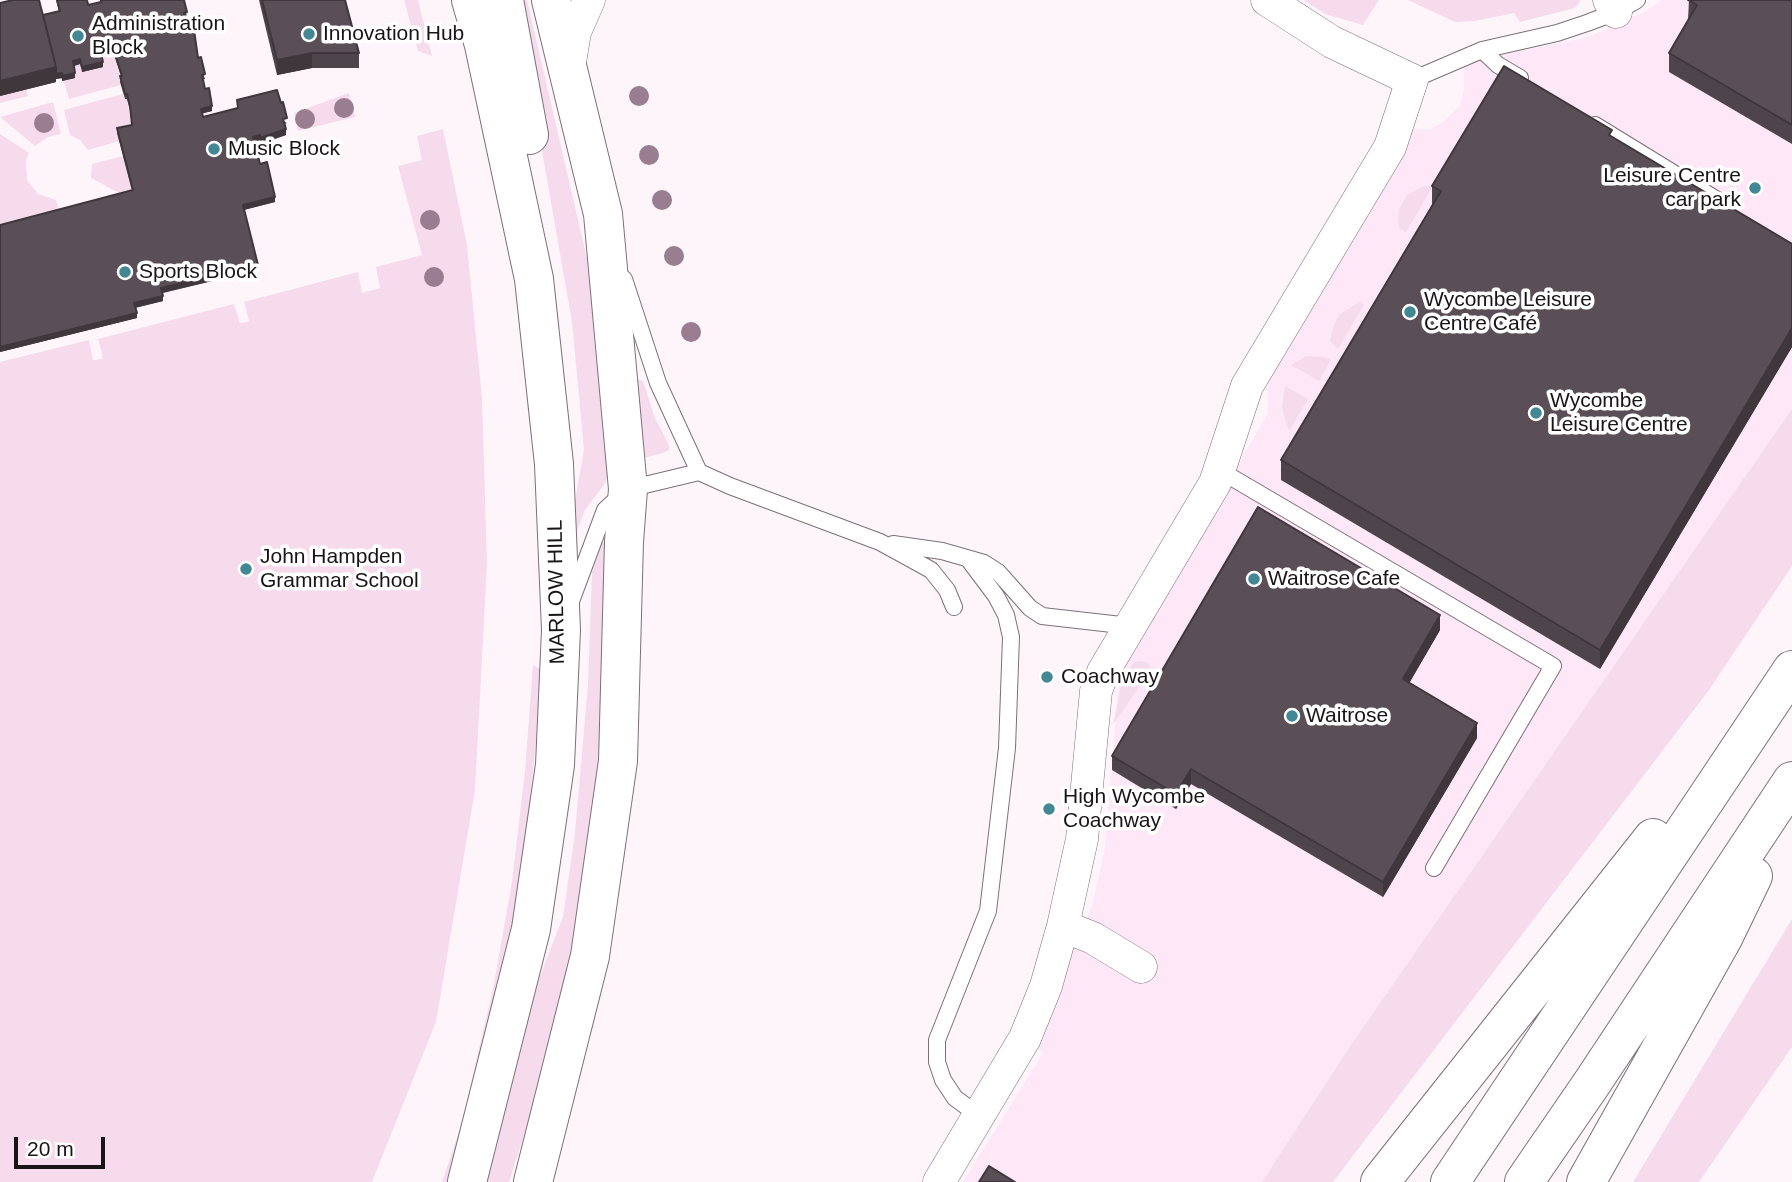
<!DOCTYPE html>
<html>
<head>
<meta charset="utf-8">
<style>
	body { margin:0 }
	#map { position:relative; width:1792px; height:1182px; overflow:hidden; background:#fef5fb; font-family:Arial,sans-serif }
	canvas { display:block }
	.scale { position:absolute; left:14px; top:1137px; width:91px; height:32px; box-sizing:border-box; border:4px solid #191417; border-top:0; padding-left:9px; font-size:21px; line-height:24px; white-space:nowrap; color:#191417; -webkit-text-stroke:5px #fff; paint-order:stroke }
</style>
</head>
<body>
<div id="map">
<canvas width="1792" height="1182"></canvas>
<div class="scale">20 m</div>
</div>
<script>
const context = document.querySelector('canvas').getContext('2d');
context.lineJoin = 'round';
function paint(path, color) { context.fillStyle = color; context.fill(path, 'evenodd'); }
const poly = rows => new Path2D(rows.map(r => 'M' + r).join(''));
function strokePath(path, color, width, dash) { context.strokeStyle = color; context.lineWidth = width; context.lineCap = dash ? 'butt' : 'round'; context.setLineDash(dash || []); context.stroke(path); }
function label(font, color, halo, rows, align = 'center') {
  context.font = font + ' Arial,sans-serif'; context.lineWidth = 7; context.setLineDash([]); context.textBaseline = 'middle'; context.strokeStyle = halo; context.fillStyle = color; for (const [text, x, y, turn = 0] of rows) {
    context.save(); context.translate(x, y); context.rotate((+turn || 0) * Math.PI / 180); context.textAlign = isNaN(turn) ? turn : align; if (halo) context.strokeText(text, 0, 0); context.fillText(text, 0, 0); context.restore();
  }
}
const built = poly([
	[1661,0,1792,0,1792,494,1270,1182,963,1182,1043,1053,1031,1043,1093,903,1105,848,1120,670,1268,413,1268,361,1410,129,1430,129,1442,123,1460,105,1464,90,1464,69,1470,61,1586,38,1647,11]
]);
const green = poly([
	[404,0,418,0,432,56,418,51],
	[512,0,527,0,589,267,609,473,604,485,585,510,576,534,574,531,574,506,584,450,572,322,525,54],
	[1304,0,1379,0,1363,25,1325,14],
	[1408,0,1581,0,1575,8,1520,22,1514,13,1475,21,1455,22],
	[113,52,122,81,121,85,69,99,64,81,75,78,73,66,80,64,82,72,100,55],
	[26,89,28,96,0,103,0,96],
	[349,93,355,117,298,131,294,113],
	[123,94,124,99,127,99,132,130,118,133,119,141,88,150,80,140,70,135,64,110],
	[53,102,61,134,48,137,35,146,0,117],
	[443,129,467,245,482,398,487,564,475,790,436,1022,372,1182,0,1182,0,362,89,340,93,360,96,360,103,358,98,339,234,304,240,323,243,323,249,321,244,302,358,272,362,293,380,288,376,267,422,255,398,166,422,160,417,136],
	[0,134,29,153,26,161,27,180,38,194,56,200,60,214,0,230],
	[123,156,131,190,119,193,91,178,92,164],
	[1424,186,1433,186,1406,232,1400,229,1398,222,1399,210,1407,195],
	[1359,302,1364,305,1338,349,1330,341,1333,328,1339,315],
	[1307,356,1325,357,1331,360,1319,381,1291,365],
	[637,379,643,381,655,418,669,445,669,450,663,453,644,458],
	[1285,386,1308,399,1290,430,1287,427,1282,407],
	[1792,409,1792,566,1709,690,1333,1182,1262,1182,1349,1048],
	[610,541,607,661,593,827,571,952,535,1101,509,1182,484,1182,533,994,563,917,575,833,588,684,592,572,602,542],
	[1139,661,1146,662,1152,668,1113,725,1121,686,1133,663],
	[533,665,540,669,537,732,522,873,505,971,449,1182,442,1182,461,1126,493,989,512,882,525,771],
	[1792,919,1792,1047,1699,1182,1633,1182]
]);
const service = poly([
	[1482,50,1498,65,1520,78],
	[1412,80,1482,50,1557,33,1587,23,1616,12,1637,0],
	[1595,125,1722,203],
	[624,279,658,383,699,472],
	[1219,470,1553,666,1434,868],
	[893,544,942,551,984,563,998,572,1030,608,1042,616,1130,626],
	[969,560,996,596,1006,615,1011,637,1007,748,988,911,937,1040,937,1062,943,1080,955,1098,978,1115],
	[570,604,605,510,628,489,699,472,730,486,880,542,931,570,947,590,954,607]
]);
const minor = poly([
	[1609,0,1616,12],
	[569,68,575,32,589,0],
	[1063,926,1093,938,1141,967],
	[939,1182,1025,1038,1046,986,1063,926,1082,839,1096,691,1103,672,1215,483,1247,386,1390,147,1412,80,1332,42,1267,0]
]);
const primary = poly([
	[504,0,529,135],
	[467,1182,531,929,555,765,561,630,554,464,534,279,484,45,471,0],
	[533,1182,590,956,618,761,624,542,628,489,603,214,551,0]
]);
const motorway = poly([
	[1380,1182,1653,838],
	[1450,1182,1792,670],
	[1524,1182,1592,1083,1792,781],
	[1586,1182,1723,938,1753,876]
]);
const trees = [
	[639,96],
	[344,108],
	[305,119],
	[44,123],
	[649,155],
	[662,200],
	[430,220],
	[674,256],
	[434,277],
	[691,332]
];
const wall = poly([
	[56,0,87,0,88,5,100,2,100,0,184,0,187,18,185,18,188,31,205,79,203,80,205,89,212,111,202,113,203,117,237,108,237,100,287,123,285,124,286,135,260,144,260,140,254,142,260,164,275,202,244,210,258,270,163,293,163,301,135,308,137,318,0,352,0,225,132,191,117,133,117,128,132,125,130,111,127,99,125,99,120,82,121,76,113,52,101,55,103,67,82,72,80,64,74,66,75,78,62,81,62,78,56,79,56,82,0,96,0,3,43,15,59,12],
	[259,0,345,0,359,53,359,68,312,68,277,75],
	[1689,0,1792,0,1792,144,1669,72,1669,53,1688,20],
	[1612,137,1792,244,1792,347,1600,669,1281,480,1281,460,1433,205,1432,205,1432,186],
	[1440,630,1409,683,1477,738,1383,897,1191,784,1176,809,1112,770,1112,756]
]);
const shadedWall = poly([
	[113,47,113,52,100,55,100,50],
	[312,53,312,68,277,75,277,60],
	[80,59,80,64,73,66,73,61],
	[103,62,103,67,82,72,82,67],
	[56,67,62,73,62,78,56,79,56,82,0,96,0,81],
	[75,73,75,78,62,81,62,76],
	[212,106,212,111,201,114,201,109],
	[286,129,286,135,260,144,260,138],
	[260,135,260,140,253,142,253,137],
	[275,197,275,202,243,210,243,205],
	[258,265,258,270,161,293,161,288],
	[163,296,163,301,134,308,134,303],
	[137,313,137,318,0,352,0,347],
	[1792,328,1792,347,1600,669,1600,650],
	[1440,615,1440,630,1403,694,1403,679],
	[1477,723,1477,738,1383,897,1383,882],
	[1191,769,1191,784,1176,809,1176,794]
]);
const building = poly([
	[13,0,39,0,56,67,0,81,0,3,13,0],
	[57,0,87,0,88,5,101,2,101,0,184,0,187,12,184,13,188,31,194,30,198,58,201,57,205,74,202,75,205,89,209,88,212,106,201,109,203,117,238,108,237,100,277,90,281,103,283,102,287,118,283,119,286,129,260,138,260,135,253,137,260,164,267,162,275,197,243,205,258,265,161,288,163,296,134,303,137,313,0,347,0,225,133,190,117,128,132,125,130,106,127,94,125,94,120,76,122,76,113,47,100,50,103,62,82,67,80,59,73,61,75,73,62,76,62,73,56,74,56,67,43,15,60,11,57,0],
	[262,0,345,0,359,53,312,53,277,60,262,0],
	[1688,0,1792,0,1792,125,1669,53,1697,5,1688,0],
	[1504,66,1612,130,1609,135,1792,244,1792,328,1600,650,1281,460,1441,191,1432,186,1504,66],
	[1258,507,1440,615,1403,679,1477,723,1383,882,1191,769,1176,794,1112,756,1258,507],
	[989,1166,1015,1182,979,1182,989,1166]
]);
const markers = [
	[309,34,7,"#428793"],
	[78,36,7,"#428793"],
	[214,149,7,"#428793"],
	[1755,188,7,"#428793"],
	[125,272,7,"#428793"],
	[1410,312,7,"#428793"],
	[1536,413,7,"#428793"],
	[246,569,7,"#428793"],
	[1254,579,7,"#428793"],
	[1047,677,7,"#428793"],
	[1292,716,7,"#428793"],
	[1049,809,7,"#428793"]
];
const poiNames = [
	["Administration",92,24],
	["Block",92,48],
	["Innovation Hub",323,34],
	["Music Block",228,149],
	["Leisure Centre",1741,176,"right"],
	["car park",1741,200,"right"],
	["Sports Block",139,272],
	["Wycombe Leisure",1424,300],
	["Centre Café",1424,324],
	["Wycombe",1550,401],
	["Leisure Centre",1550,425],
	["John Hampden",260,557],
	["Grammar School",260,581],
	["Waitrose Cafe",1268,579],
	["Coachway",1061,677],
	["Waitrose",1306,716],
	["High Wycombe",1063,797],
	["Coachway",1063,821]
];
const streetNames = [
	["MARLOW HILL",557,592,-91]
];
paint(built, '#fee7f6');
paint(green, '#f6dbec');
strokePath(service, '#7d7079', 18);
strokePath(minor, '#7d7079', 33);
strokePath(primary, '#7d7079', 40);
strokePath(motorway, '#7d7079', 40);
strokePath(service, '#fff', 16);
strokePath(minor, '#fff', 32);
strokePath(primary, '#fff', 38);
strokePath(motorway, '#fff', 38);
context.fillStyle = '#997d91';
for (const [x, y] of trees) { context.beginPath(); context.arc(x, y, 10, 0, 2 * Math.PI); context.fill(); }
paint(wall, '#4e444b');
paint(shadedWall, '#40373d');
paint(building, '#5b4f57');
strokePath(building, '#40373d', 2);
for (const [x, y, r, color] of markers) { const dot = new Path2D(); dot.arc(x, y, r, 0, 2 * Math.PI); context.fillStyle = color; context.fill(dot); strokePath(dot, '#fff', 2.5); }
label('21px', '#191417', '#fff', poiNames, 'left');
label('21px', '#191417', '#fff', streetNames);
</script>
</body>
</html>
